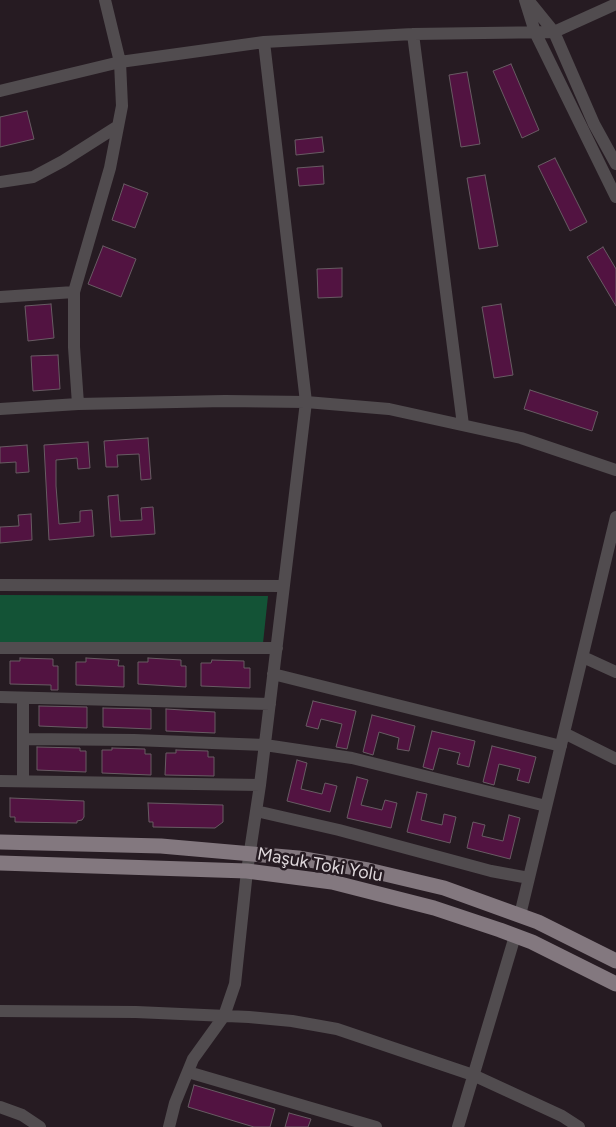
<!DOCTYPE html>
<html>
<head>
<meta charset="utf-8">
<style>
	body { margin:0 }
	canvas { display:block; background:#261b22 }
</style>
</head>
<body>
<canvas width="616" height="1127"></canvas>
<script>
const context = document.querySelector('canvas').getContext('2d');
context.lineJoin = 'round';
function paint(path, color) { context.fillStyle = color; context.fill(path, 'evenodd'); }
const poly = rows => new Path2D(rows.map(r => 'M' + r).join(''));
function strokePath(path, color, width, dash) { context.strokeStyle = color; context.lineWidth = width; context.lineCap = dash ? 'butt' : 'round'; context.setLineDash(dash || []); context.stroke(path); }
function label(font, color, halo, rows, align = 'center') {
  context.font = font + ' Figtree,sans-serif'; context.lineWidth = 5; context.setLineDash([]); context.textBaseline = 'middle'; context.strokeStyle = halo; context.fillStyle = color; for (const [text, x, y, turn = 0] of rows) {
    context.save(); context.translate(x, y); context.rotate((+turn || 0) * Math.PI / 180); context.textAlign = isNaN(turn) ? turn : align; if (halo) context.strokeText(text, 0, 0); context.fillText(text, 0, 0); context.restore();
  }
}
const green = poly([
	[0,595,268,596,263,643,0,643]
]);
const building = poly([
	[511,64,539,130,522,138,493,71,511,64],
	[467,72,480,144,461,147,449,75,467,72],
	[27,111,34,139,0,147,0,117,27,111],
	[322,137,324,152,296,155,295,140,322,137],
	[555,158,587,222,570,231,538,166,555,158],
	[323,166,324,184,299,186,297,168,323,166],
	[485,175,498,246,479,249,467,178,485,175],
	[124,184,148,193,135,228,112,220,124,184],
	[103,246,136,259,121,297,88,284,103,246],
	[603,247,616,269,616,306,587,257,603,247],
	[342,268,342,297,318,298,317,269,342,268],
	[51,304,54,338,28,341,25,306,51,304],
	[501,304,513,375,494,378,482,307,501,304],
	[58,355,60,389,33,391,31,356,58,355],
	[530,390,598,412,592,431,524,409,530,390],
	[148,438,151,479,141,480,139,454,117,455,118,467,106,467,104,441,148,438],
	[88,442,90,468,78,469,77,458,56,460,56,486,59,524,80,522,80,511,92,510,94,536,49,540,44,445,88,442],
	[27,445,29,472,16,473,16,462,0,463,0,447,27,445],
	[118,495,120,521,142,520,141,508,153,507,155,534,111,537,108,496,118,495],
	[31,514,32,540,0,543,0,527,19,526,18,515,31,514],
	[20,658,53,659,53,666,58,666,58,690,51,690,51,685,10,684,10,661,20,661,20,658],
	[86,658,119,660,118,666,124,666,124,687,76,685,76,662,86,662,86,658],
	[148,658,181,660,181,666,186,666,186,687,138,684,138,662,148,662,148,658],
	[212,660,244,661,244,668,250,668,250,688,201,686,201,663,211,663,212,660],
	[313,701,356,711,347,749,336,747,342,724,321,719,318,729,306,726,313,701],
	[39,706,87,707,87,728,39,726,39,706],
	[103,708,151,709,151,729,103,727,103,708],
	[166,709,215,712,215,733,166,731,166,709],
	[372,715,415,726,409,751,397,749,399,738,379,732,373,755,363,752,372,715],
	[432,731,475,741,469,767,457,764,460,753,439,748,433,770,423,767,432,731],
	[492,746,536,757,529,783,517,780,520,769,499,764,494,785,483,782,492,746],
	[37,747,80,748,80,751,86,751,86,772,37,770,37,747],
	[112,748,145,749,145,754,151,754,151,775,102,773,102,750,112,750,112,748],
	[176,750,208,751,208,757,214,757,214,776,165,775,166,753,176,753,176,750],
	[297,760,307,763,301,789,322,794,325,783,337,786,330,812,287,801,297,760],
	[357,777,368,780,361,805,382,810,385,800,397,803,391,828,347,818,357,777],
	[417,792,427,794,421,820,442,825,444,814,456,817,450,843,407,832,417,792],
	[10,798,84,801,84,817,82,820,77,821,77,823,15,822,15,817,10,817,10,798],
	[148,803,223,805,223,822,215,828,153,827,153,822,149,822,148,803],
	[509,815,520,818,510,859,467,848,473,822,485,825,482,836,503,841,509,815],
	[194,1085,275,1109,270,1127,254,1127,188,1107,194,1085],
	[289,1113,311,1119,308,1127,285,1127,289,1113]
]);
const minor = poly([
	[525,0,535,32,616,197],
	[528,0,554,32,594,124,616,164],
	[413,34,463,425],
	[0,91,120,62,264,42,413,34,554,32,616,4],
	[0,182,33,177,63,161,118,126],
	[0,297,74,292],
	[78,404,74,347,74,292,110,168,122,106,120,62,105,0],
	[0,409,78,404,225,401,306,402,389,409,521,438,616,470],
	[0,585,284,586],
	[0,648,277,648],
	[583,657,616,672],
	[273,674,561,746],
	[0,697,270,704],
	[23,698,23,739,134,740,265,745,352,758,546,806],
	[564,733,616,759],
	[0,781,260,785],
	[23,781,23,739],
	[256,811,339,830,491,871,529,878],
	[520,915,616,517],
	[0,1011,136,1012,249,1017,292,1021,337,1029,473,1075,562,1116,579,1127],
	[188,1072,376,1127],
	[0,1107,22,1115,40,1127],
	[169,1127,175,1103,193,1059,224,1016,235,984,247,871,260,785,306,402,264,42],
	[458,1127,515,936]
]);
const major = poly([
	[0,842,161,846,298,858,368,870,444,888,538,922,616,961],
	[0,863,247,871,332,882,434,908,500,930,532,942,616,984]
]);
const streetNames = [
	["Maşuk Toki Yolu",320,865,10]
];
paint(green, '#135336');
paint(building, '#521341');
strokePath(building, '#685b63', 1);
strokePath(minor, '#514c4f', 12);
strokePath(major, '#83787f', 15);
label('18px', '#ded7db', '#261b22', streetNames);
</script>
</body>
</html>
